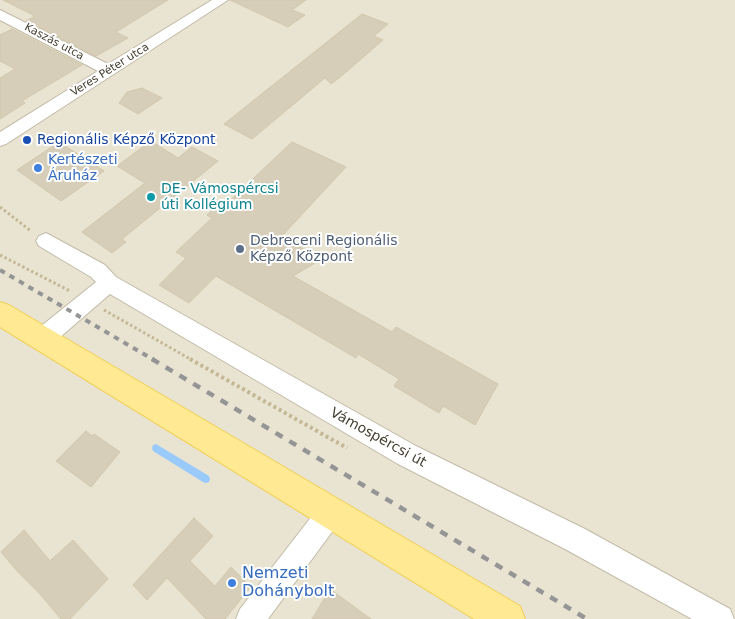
<!DOCTYPE html>
<html>
<head>
<meta charset="utf-8">
<style>
	body { margin:0 }
	canvas { display:block; background:#f4f1e4 }
</style>
</head>
<body>
<canvas width="735" height="619"></canvas>
<script>
const context = document.querySelector('canvas').getContext('2d');
context.lineJoin = 'round';
function paint(path, color) { context.fillStyle = color; context.fill(path, 'evenodd'); }
const poly = rows => new Path2D(rows.map(r => 'M' + r).join(''));
function strokePath(path, color, width, dash) { context.strokeStyle = color; context.lineWidth = width; context.lineCap = dash ? 'butt' : 'round'; context.setLineDash(dash || []); context.stroke(path); }
function label(font, color, halo, rows, align = 'center') {
  context.font = font + ' "DejaVu Sans",sans-serif'; context.lineWidth = 4; context.setLineDash([]); context.textBaseline = 'middle'; context.strokeStyle = halo; context.fillStyle = color; for (const [text, x, y, turn = 0] of rows) {
    context.save(); context.translate(x, y); context.rotate((+turn || 0) * Math.PI / 180); context.textAlign = isNaN(turn) ? turn : align; if (halo) context.strokeText(text, 0, 0); context.fillText(text, 0, 0); context.restore();
  }
}
const residential = poly([
	[0,0,735,0,735,619,0,619]
]);
const stream = poly([
	[156,444,209,476,210,479,209,482,206,483,203,482,153,451,152,448,153,445,156,444]
]);
const building = poly([
	[3,0,168,0,116,32,128,38,96,56,26,21,35,16,3,0],
	[230,0,306,0,292,10,305,15,288,27,230,0],
	[362,14,388,24,374,36,383,40,339,78,331,84,325,78,252,139,224,124,362,14],
	[12,29,82,65,22,101,25,103,0,119,0,78,15,69,0,61,0,35,12,29],
	[142,88,162,98,138,114,119,103,127,92,142,88],
	[151,141,178,158,192,147,218,161,122,239,126,242,112,253,82,232,145,183,117,166,151,141],
	[59,142,104,171,61,201,17,170,59,142],
	[292,142,346,167,281,237,322,259,293,276,392,332,396,327,498,384,475,425,443,406,439,413,394,386,399,379,358,354,356,358,216,276,189,303,159,285,186,258,176,252,212,218,207,215,219,204,223,207,292,142],
	[86,431,92,436,94,434,120,452,91,487,56,461,86,431],
	[194,518,213,536,190,561,215,586,231,567,246,582,244,584,249,589,225,619,206,619,167,578,147,600,133,585,194,518],
	[24,530,50,561,73,540,108,579,70,619,61,619,40,594,17,571,1,552,24,530],
	[330,589,371,619,312,619,330,589]
]);
const pathFar1 = poly([
	[0,207,31,231],
	[0,255,70,291],
	[104,310,192,360]
]);
const path = poly([
	[190,359,347,448]
]);
const minor = poly([
	[212,0,228,0,6,144,0,146,0,132,98,71,0,20,0,10,108,64,212,0],
	[46,233,105,265,116,277,416,446,585,529,730,609,734,619,692,619,565,549,398,464,110,294,51,345,43,348,35,345,32,338,35,331,96,282,91,277,39,246,36,241,39,236,46,233],
	[331,499,340,503,344,512,340,521,268,619,236,619,240,609,322,503,331,499]
]);
const major = poly([
	[0,302,9,305,520,606,525,619,474,619,0,327,0,302]
]);
const railFar1 = poly([
	[0,270,154,360]
]);
const rail = poly([
	[152,359,587,619]
]);
const markers = [
	[27,140,5,"#1a4fb4"],
	[38,168,5,"#3f7fe0"],
	[151,197,5,"#0f9aa8"],
	[240,249,5,"#5c6f8a"],
	[232,583,5,"#3f7fe0"]
];
const farStreetnames = [
	["Kaszás utca",54,42,28],
	["Veres Péter utca",110,70,-32]
];
const transitNames = [
	["Regionális Képző Központ",37,140]
];
const shopNames = [
	["Kertészeti",48,160],
	["Áruház",48,176]
];
const cultureNames = [
	["DE- Vámospércsi",161,189],
	["úti Kollégium",161,205]
];
const serviceNames = [
	["Debreceni Regionális",250,241],
	["Képző Központ",250,257]
];
const streetNames = [
	["Vámospércsi út",378,438,29]
];
const nearShopnames = [
	["Nemzeti",242,574],
	["Dohánybolt",242,592]
];
paint(residential, '#e9e4d2');
paint(stream, '#99caf9');
paint(building, '#d7ceb9');
strokePath(building, '#d3c7ab', 1);
strokePath(minor, '#c1baa6', 2);
strokePath(major, '#f1cf55', 2);
strokePath(pathFar1, '#c4b795', 3, [2.5, 2.5]);
strokePath(path, '#c4b795', 4, [3, 3]);
paint(minor, '#fff');
paint(major, '#ffe993');
strokePath(railFar1, '#959595', 4, [5.5, 5.5]);
strokePath(rail, '#959595', 4.5, [8, 8]);
for (const [x, y, r, color] of markers) { const dot = new Path2D(); dot.arc(x, y, r, 0, 2 * Math.PI); context.fillStyle = color; context.fill(dot); strokePath(dot, '#fff', 2); }
label('11px', '#474133', '#fff', farStreetnames);
label('14px', '#164399', '#fff', transitNames, 'left');
label('14px', '#366cbe', '#fff', shopNames, 'left');
label('14px', '#0d838f', '#fff', cultureNames, 'left');
label('14px', '#4e5e75', '#fff', serviceNames, 'left');
label('14px', '#474133', '#fff', streetNames);
label('16px', '#366cbe', '#fff', nearShopnames, 'left');
</script>
</body>
</html>
